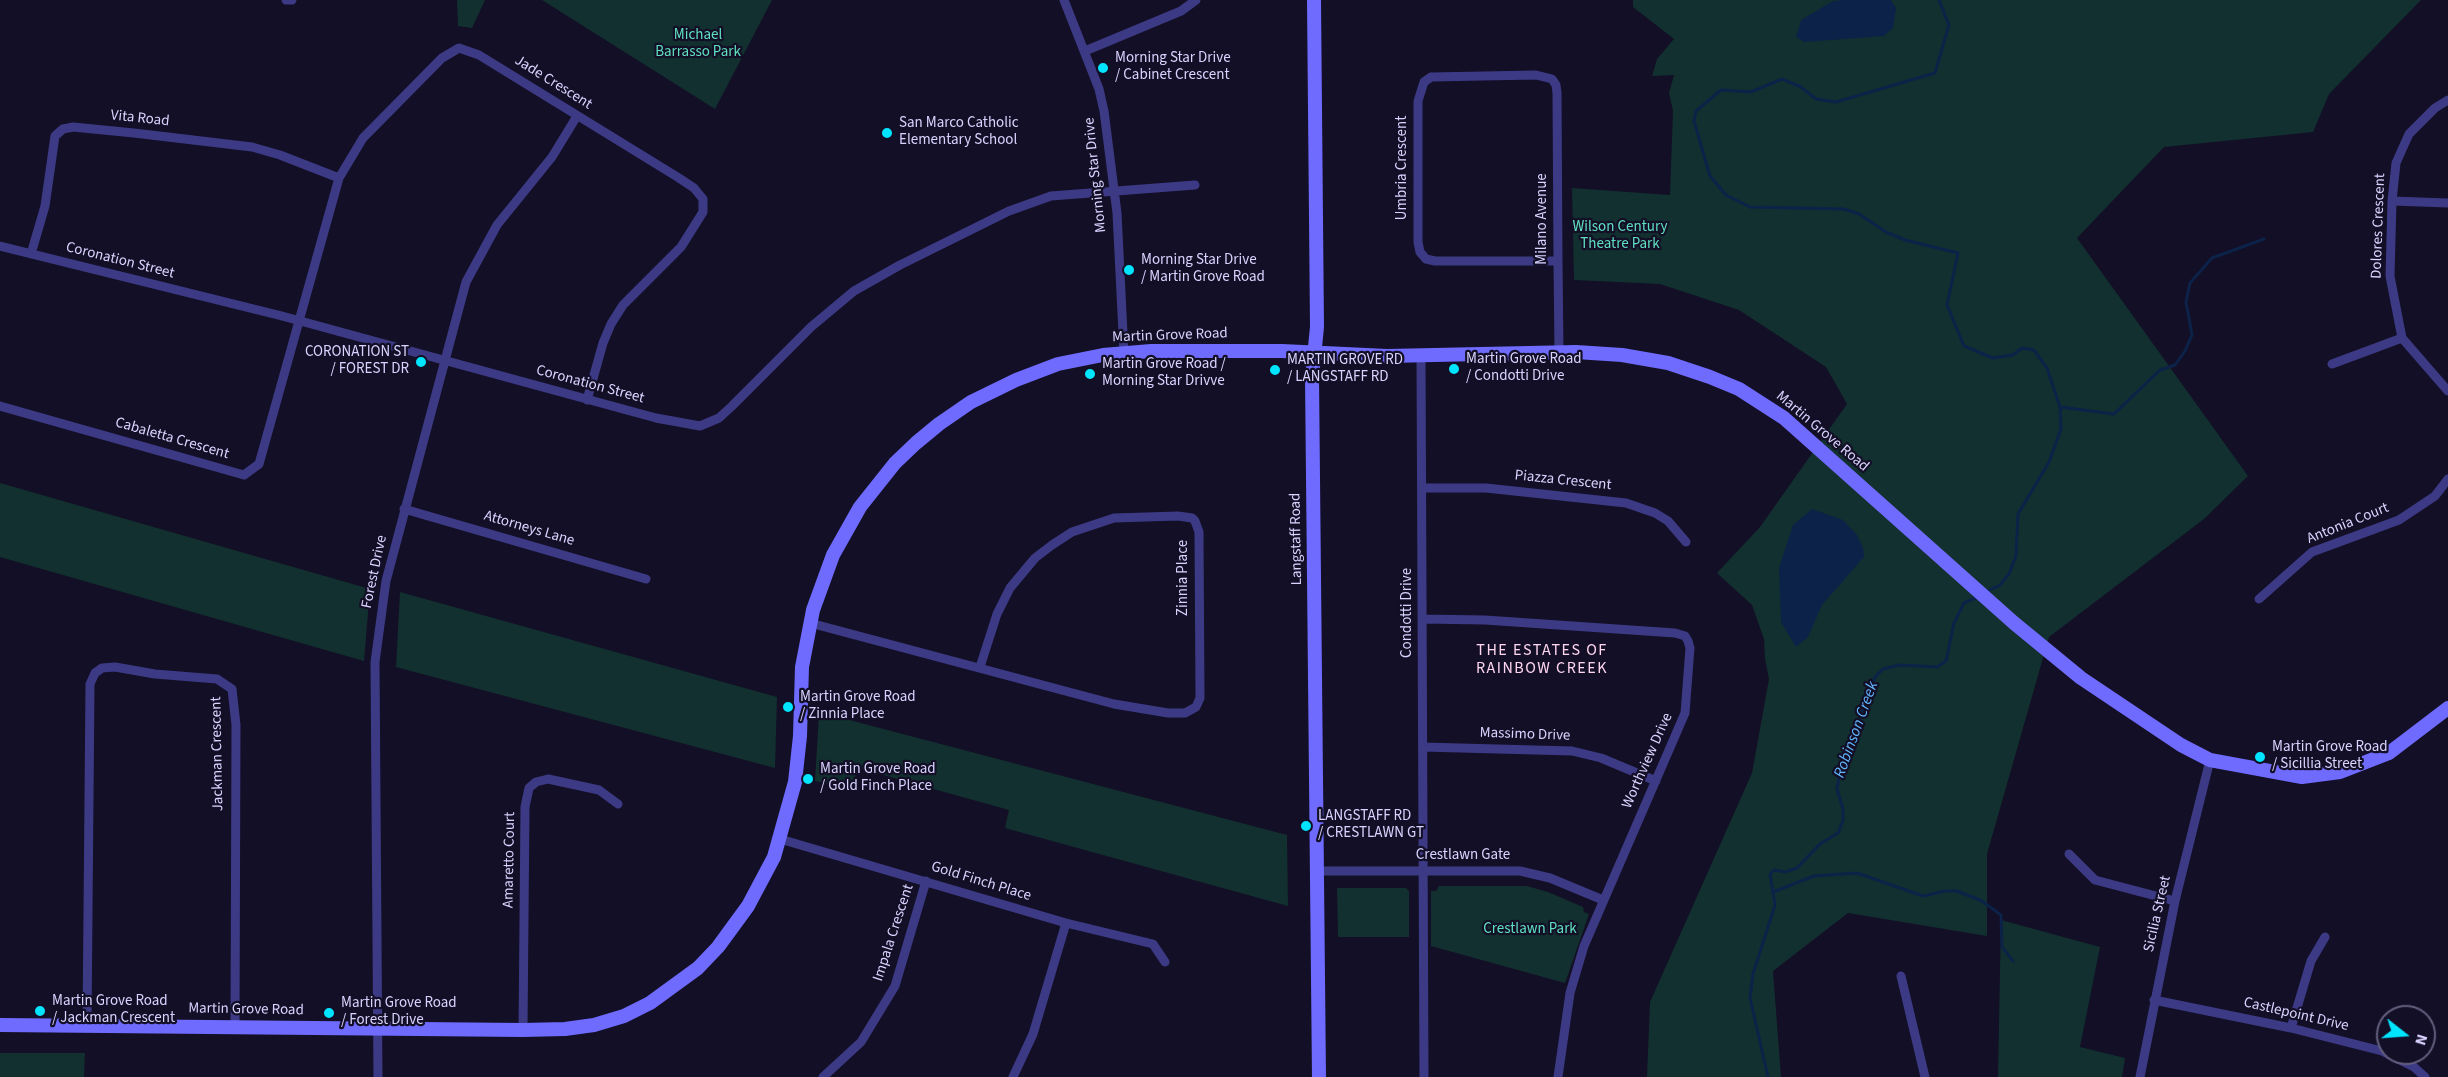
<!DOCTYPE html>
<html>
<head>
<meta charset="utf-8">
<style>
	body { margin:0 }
	#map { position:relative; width:2448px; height:1077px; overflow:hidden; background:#130f26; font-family:"Source Sans 3",sans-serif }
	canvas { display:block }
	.north { position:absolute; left:2376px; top:1005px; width:60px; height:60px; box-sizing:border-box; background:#130f26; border:2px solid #625e7d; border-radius:50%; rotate:107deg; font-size:16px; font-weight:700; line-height:24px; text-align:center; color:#d9d4ff }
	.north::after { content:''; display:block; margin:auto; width:21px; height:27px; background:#00e5ff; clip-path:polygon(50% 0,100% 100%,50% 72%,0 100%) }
</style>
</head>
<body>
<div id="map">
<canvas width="2448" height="1077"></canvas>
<div class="north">N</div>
</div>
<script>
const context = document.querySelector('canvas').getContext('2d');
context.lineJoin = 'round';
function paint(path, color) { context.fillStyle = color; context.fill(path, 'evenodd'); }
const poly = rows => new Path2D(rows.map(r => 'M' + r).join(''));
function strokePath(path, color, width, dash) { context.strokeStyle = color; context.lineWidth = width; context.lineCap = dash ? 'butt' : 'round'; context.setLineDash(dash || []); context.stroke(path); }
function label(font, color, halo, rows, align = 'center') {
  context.font = font + ' "Source Sans 3",sans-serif'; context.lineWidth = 4.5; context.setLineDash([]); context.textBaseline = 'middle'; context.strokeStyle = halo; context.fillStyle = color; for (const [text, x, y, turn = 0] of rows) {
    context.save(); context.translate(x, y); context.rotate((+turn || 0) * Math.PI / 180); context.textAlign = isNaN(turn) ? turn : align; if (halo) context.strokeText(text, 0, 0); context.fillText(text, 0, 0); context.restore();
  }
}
const green = poly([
	[457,0,485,0,472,28,458,26],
	[542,0,772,0,715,109],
	[1633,0,2421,0,2329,94,2313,132,2164,147,2077,238,2248,476,2204,519,2049,637,1987,854,1987,936,1848,913,1773,971,1781,1077,1647,1077,1650,1002,1752,773,1769,679,1765,659,1764,639,1752,605,1717,573,1760,527,1847,404,1826,367,1739,310,1660,284,1574,280,1572,188,1670,195,1673,111,1669,93,1674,75,1652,76,1657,59,1674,39,1633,7],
	[0,483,370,589,364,661,0,557],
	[400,592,777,697,775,768,396,667],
	[819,712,1287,835,1288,906,1005,828,1009,810,858,768,851,789,815,781],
	[1439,886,1527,886,1548,892,1583,907,1584,912,1589,914,1588,917,1565,983,1431,946,1431,891,1436,891],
	[1337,888,1406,888,1409,891,1409,937,1338,937],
	[2001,920,2100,947,2080,1047,2125,1058,2122,1077,1998,1077],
	[0,1053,85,1053,84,1077,0,1077]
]);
const water = poly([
	[1844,0,1891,0,1896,8,1893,28,1884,36,1804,42,1796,37,1801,20,1833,1],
	[1812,509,1843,520,1857,535,1863,548,1864,557,1822,605,1808,637,1796,647,1781,622,1779,568,1793,525]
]);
const stream = poly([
	[1939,0,1949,25,1935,73,1836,102,1816,99,1801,87,1782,79,1751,92,1721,90,1696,111,1694,121,1710,176,1726,195,1750,207,1844,209,1859,214,1886,232,1905,240,1958,253,1947,305,1964,346,1993,358,2013,355,2022,348,2034,350,2047,368,2060,407,2061,429,2049,462,2018,514,2016,556,2009,574,2000,585,1986,592],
	[2060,407,2114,414,2160,370,2175,365,2185,351,2192,335,2186,302,2190,283,2212,258,2264,239],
	[1773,892,1814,876,1857,873,1923,896,1945,891,1957,891,1982,901,2001,915,2002,947,2013,961],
	[1768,1077,1750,998,1753,974,1775,905,1770,874,1774,870,1785,872,1797,868,1820,844,1838,833,1843,821,1843,809,1837,789,1840,772,1875,677,1883,669,1900,665,1937,667,1946,661,1954,623,1964,603,1978,597]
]);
const street = poly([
	[286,0,292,0],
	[1064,0,1099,89,1104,111,1117,213,1124,353],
	[1085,51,1181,11,1196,0],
	[2448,100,2435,108,2409,134,2396,163,2392,201,2390,276,2402,338,2448,391],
	[2392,201,2448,203],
	[0,246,282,316,656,418,700,426,719,418,732,406,811,327,854,291,900,265,1009,211,1051,196,1195,185],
	[31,254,45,206,55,136,63,129,73,127,134,133,252,147,280,155,339,178],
	[1558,261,1435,261,1426,259,1420,252,1418,242,1418,101,1424,82,1431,77,1536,75,1552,79,1556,85,1557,93,1558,261,1559,352],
	[1421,355,1424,1077],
	[2332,364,2402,338],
	[0,406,244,475,259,464,339,178,363,138,442,58,459,48,479,55,679,178,694,188,703,199,703,212,681,247,623,305,611,324,603,343,587,400],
	[1423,488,1486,488,1626,503,1655,513,1668,521,1686,542],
	[404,509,646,579],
	[2259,599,2312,552,2399,520,2435,496,2448,479],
	[1423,619,1485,620,1675,633,1685,636,1688,641,1690,648,1685,713,1584,946,1570,993,1558,1077],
	[810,623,1114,704,1168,713,1185,713,1196,707,1200,698,1199,532,1195,521,1192,518,1178,516,1114,518,1072,532,1052,545,1035,558,1010,588,997,614,980,667],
	[1423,747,1572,751,1601,758,1656,781],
	[780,839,1066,923,1153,944,1165,962],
	[2069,854,2095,880,2175,901],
	[1317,871,1520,871,1550,878,1603,900],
	[1901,976,1925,1077],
	[2154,1000,2291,1028,2382,1051,2414,1067,2425,1077],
	[87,1025,90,684,95,673,102,668,115,667,155,674,217,679,232,689,236,725,235,1026],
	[2291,1028,2311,961,2325,937],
	[523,1030,525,807,529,788,536,782,548,779,599,790,618,804],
	[378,1077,375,662,386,581,466,282,497,225,552,157,577,116],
	[823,1077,861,1042,895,986,926,881],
	[1013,1077,1033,1034,1066,923],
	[2140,1077,2175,901,2210,760]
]);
const secondary = poly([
	[1314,0,1317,327,1312,377,1319,1077],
	[0,1025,523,1030,565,1029,594,1025,624,1016,650,1003,698,968,718,947,748,906,774,857,795,782,800,736,802,667,813,610,833,555,860,507,895,463,916,443,939,424,971,402,1016,380,1058,364,1103,355,1151,351,1282,351,1387,356,1576,352,1622,355,1668,363,1710,377,1739,389,1784,418,2014,623,2081,678,2181,745,2210,760,2302,777,2340,772,2389,753,2448,708]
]);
const markers = [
	[1103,68,6,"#00e5ff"],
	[887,133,6,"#00e5ff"],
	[1129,270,6,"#00e5ff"],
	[421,362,6,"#00e5ff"],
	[1454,369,6,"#00e5ff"],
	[1275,370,6,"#00e5ff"],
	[1090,374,6,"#00e5ff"],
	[788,707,6,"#00e5ff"],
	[2260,757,6,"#00e5ff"],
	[808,779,6,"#00e5ff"],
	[1306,826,6,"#00e5ff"],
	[40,1011,6,"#00e5ff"],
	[329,1013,6,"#00e5ff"]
];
const parkNames = [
	["Michael",698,36],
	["Barrasso Park",698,53],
	["Wilson Century",1620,228],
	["Theatre Park",1620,245],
	["Crestlawn Park",1530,930]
];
const poiNames = [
	["Morning Star Drive",1115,59],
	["/ Cabinet Crescent",1115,76],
	["San Marco Catholic",899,124],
	["Elementary School",899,141],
	["Morning Star Drive",1141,261],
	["/ Martin Grove Road",1141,278],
	["CORONATION ST",409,353,"right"],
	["/ FOREST DR",409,370,"right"],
	["Martin Grove Road",1466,360],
	["/ Condotti Drive",1466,377],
	["MARTIN GROVE RD",1287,361],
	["/ LANGSTAFF RD",1287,378],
	["Martin Grove Road /",1102,365],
	["Morning Star Drivve",1102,382],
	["Martin Grove Road",800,698],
	["/ Zinnia Place",800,715],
	["Martin Grove Road",2272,748],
	["/ Sicillia Street",2272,765],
	["Martin Grove Road",820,770],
	["/ Gold Finch Place",820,787],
	["LANGSTAFF RD",1318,817],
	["/ CRESTLAWN GT",1318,834],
	["Martin Grove Road",52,1002],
	["/ Jackman Crescent",52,1019],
	["Martin Grove Road",341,1004],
	["/ Forest Drive",341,1021]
];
const streetNames = [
	["Jade Crescent",553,83,32],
	["Vita Road",140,119,6],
	["Umbria Crescent",1403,168,-90],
	["Morning Star Drive",1096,175,-96],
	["Milano Avenue",1543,219,-90],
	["Dolores Crescent",2379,226,-88],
	["Coronation Street",120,261,14],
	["Martin Grove Road",1170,336,-2],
	["Coronation Street",590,385,15],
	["Martin Grove Road",1822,432,40],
	["Cabaletta Crescent",172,439,16],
	["Piazza Crescent",1563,481,6],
	["Antonia Court",2348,524,-22],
	["Attorneys Lane",529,529,16],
	["Langstaff Road",1297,539,-91],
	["Forest Drive",375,572,-78],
	["Zinnia Place",1184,578,-90],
	["Condotti Drive",1408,613,-90],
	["Massimo Drive",1525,735,2],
	["Jackman Crescent",218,754,-91],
	["Worthview Drive",1648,761,-66],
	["Crestlawn Gate",1463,856],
	["Amaretto Court",510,860,-89],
	["Gold Finch Place",981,882,17],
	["Sicilia Street",2158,914,-77],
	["Impala Crescent",894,933,-72],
	["Martin Grove Road",246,1010,1],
	["Castlepoint Drive",2296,1015,13]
];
const neighbourhoodNames = [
	["THE ESTATES OF",1542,651],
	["RAINBOW CREEK",1542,669]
];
const waterNames = [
	["Robinson Creek",1857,730,-70]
];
paint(green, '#12302f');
paint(water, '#0c2248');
strokePath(stream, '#0c2248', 3);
strokePath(street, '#3d3a85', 9);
strokePath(secondary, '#6f6bff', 14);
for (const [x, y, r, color] of markers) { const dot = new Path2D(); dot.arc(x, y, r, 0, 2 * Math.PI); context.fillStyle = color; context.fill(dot); strokePath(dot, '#130f26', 2); }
label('15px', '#5fe0c0', '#130f26', parkNames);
label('15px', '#d9d4ff', '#130f26', poiNames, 'left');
label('15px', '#d9d4ff', '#130f26', streetNames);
context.letterSpacing = '1.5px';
label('16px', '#ffd6f0', '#130f26', neighbourhoodNames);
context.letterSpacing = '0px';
label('italic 16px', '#62b6ff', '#130f26', waterNames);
</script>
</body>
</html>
